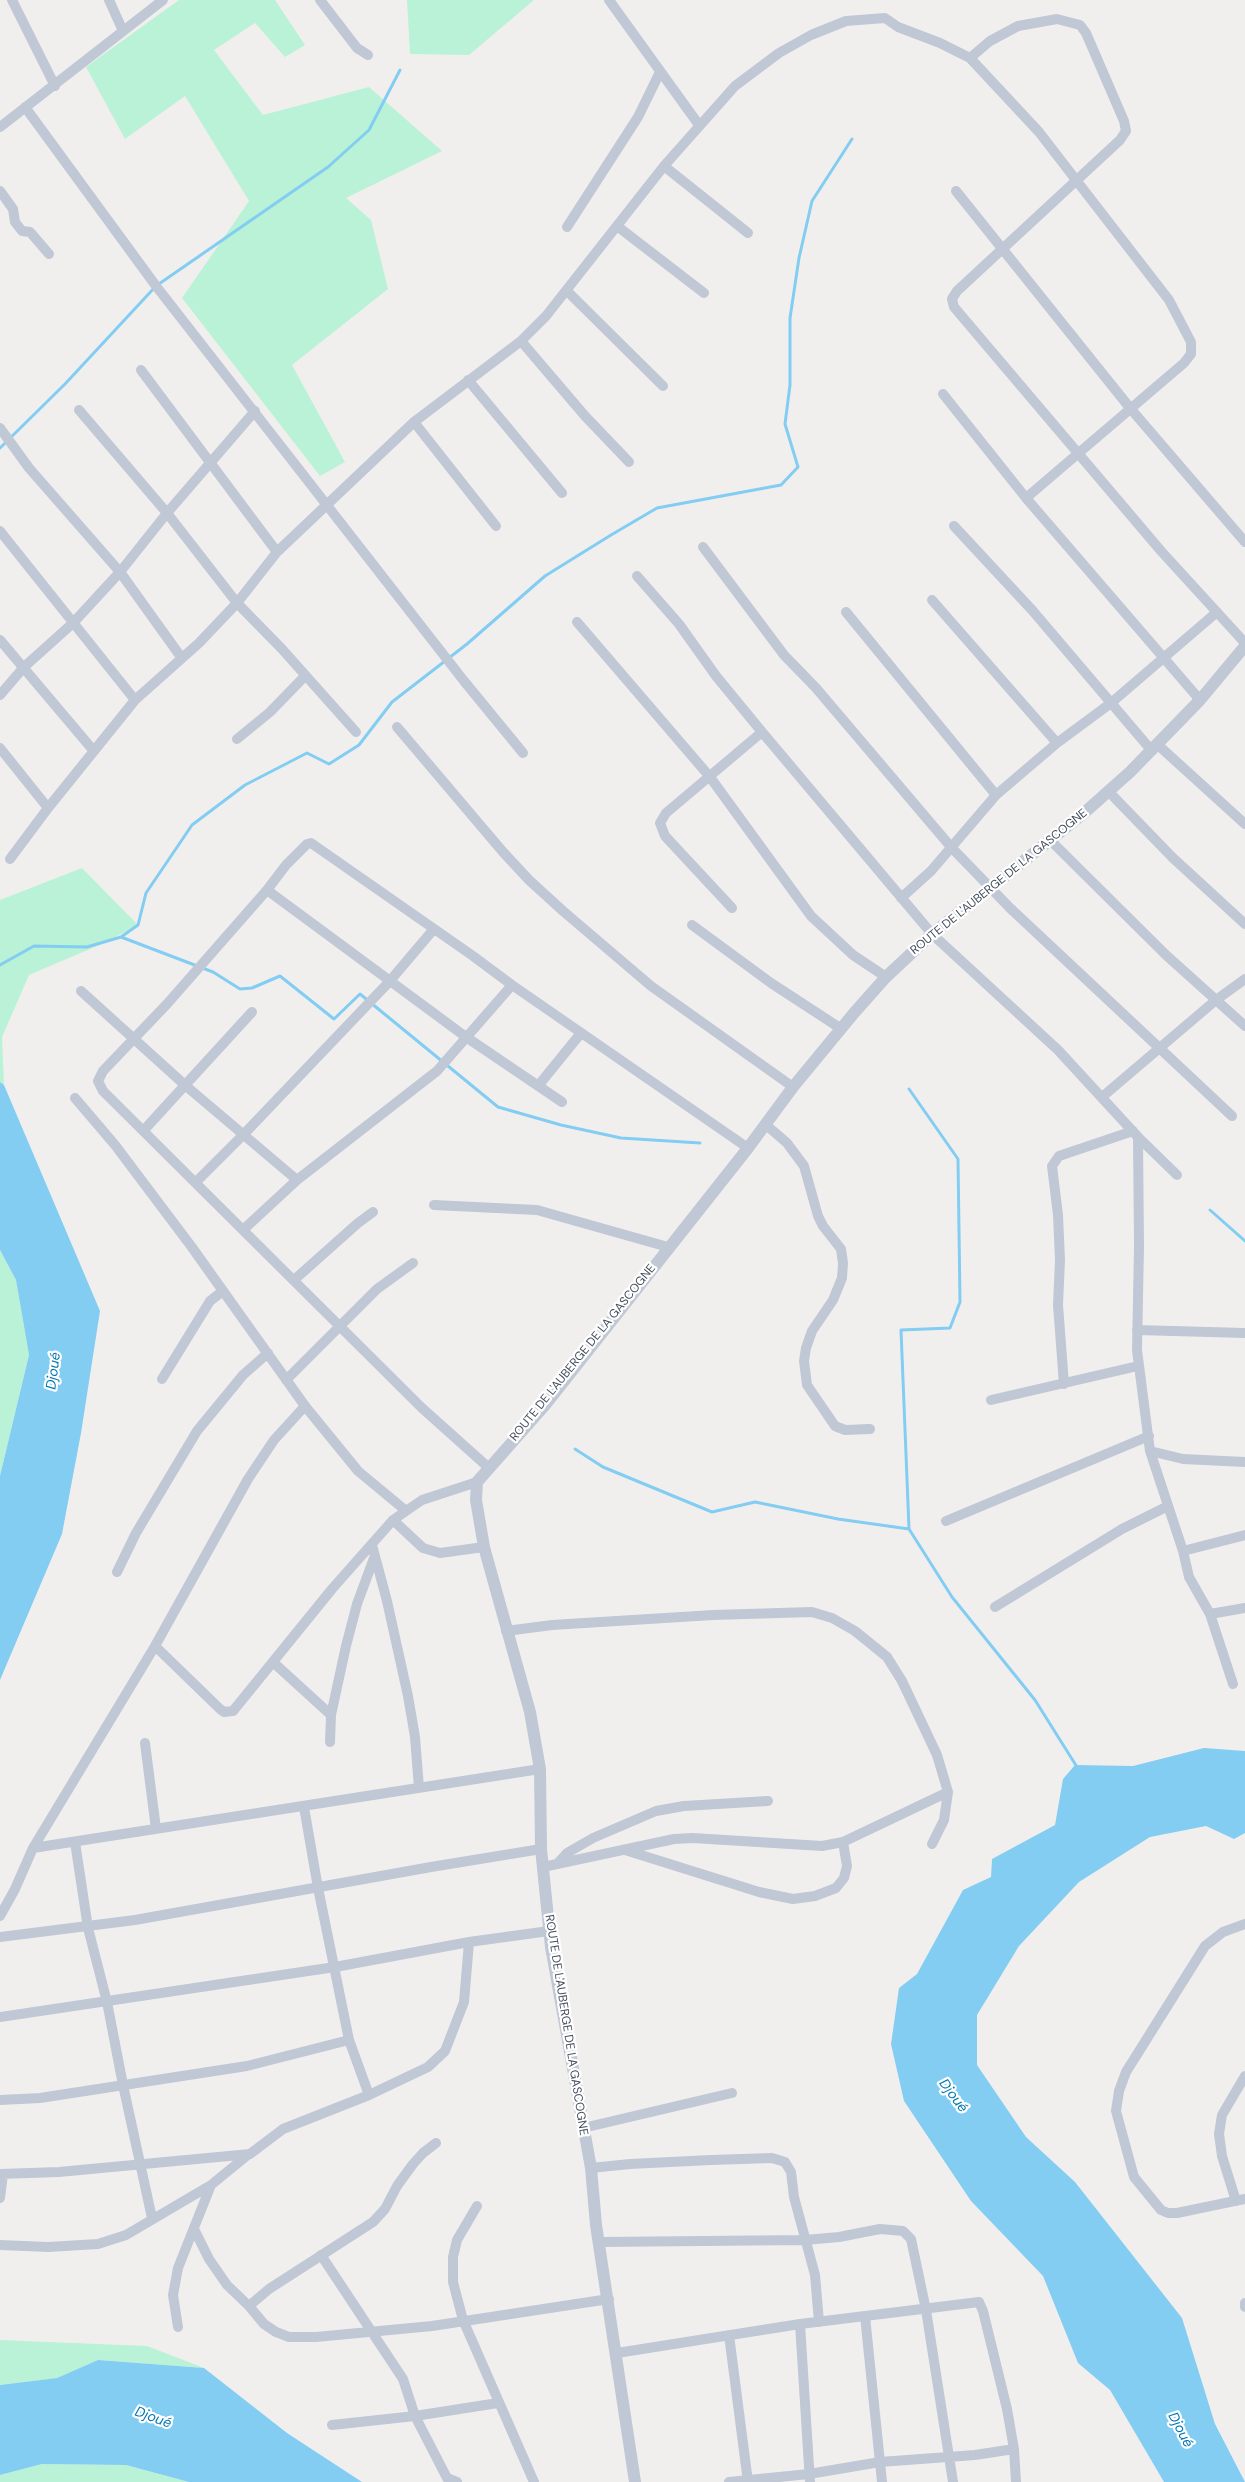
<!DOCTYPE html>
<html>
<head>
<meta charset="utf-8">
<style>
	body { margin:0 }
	canvas { display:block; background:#f1efee }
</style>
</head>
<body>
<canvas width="1245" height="2482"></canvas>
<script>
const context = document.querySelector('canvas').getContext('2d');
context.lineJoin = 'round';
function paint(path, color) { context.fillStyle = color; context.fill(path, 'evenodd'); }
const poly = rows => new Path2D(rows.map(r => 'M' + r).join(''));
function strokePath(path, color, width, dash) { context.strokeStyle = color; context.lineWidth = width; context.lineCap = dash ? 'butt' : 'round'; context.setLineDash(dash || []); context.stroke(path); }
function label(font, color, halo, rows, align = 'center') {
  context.font = font + ' "DM Sans",sans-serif'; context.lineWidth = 4.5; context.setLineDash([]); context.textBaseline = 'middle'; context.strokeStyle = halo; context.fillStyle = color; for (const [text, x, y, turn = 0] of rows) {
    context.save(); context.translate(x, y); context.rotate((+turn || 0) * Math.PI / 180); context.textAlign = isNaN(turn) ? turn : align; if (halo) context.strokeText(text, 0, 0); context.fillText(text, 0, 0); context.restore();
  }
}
const green = poly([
	[179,0,275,0,305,45,285,57,255,23,214,50,263,115,369,87,442,151,346,198,371,220,388,289,292,365,345,462,320,476,182,298,249,201,185,96,125,139,86,67],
	[407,0,534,0,469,55,410,54],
	[82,868,138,925,104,943,29,975,2,1037,4,1085,0,1082,0,900],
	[0,1250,16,1280,29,1355,0,1476],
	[0,2340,147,2346,204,2368,98,2360,57,2378,0,2385],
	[42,2464,126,2465,189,2482,0,2482,0,2475]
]);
const water = poly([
	[0,1082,4,1085,100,1311,81,1433,62,1534,0,1680,0,1476,29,1355,16,1280,0,1250],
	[1204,1748,1245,1751,1245,1833,1234,1839,1206,1826,1150,1837,1079,1882,1019,1946,977,2015,977,2065,1026,2137,1075,2182,1182,2318,1215,2424,1245,2482,1164,2482,1110,2390,1078,2363,1043,2276,971,2201,904,2101,891,2044,899,1988,917,1974,963,1890,991,1877,992,1859,1055,1825,1063,1779,1075,1765,1133,1766],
	[98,2360,204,2368,287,2433,362,2482,189,2482,126,2465,42,2464,0,2475,0,2385,57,2378]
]);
const stream = poly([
	[0,448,65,384,156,286,328,167,369,130,400,70],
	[121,937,213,972,240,989,252,988,280,976,334,1019,360,994,498,1107,561,1125,621,1138,700,1143],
	[0,965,34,946,87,947,121,937,138,925,146,893,192,825,245,785,307,753,329,764,359,745,392,702,467,644,545,576,611,535,657,508,781,485,798,467,785,424,790,385,790,318,799,258,812,201,852,139],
	[909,1089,958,1159,960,1302,950,1328,901,1330,909,1529,952,1597,1035,1700,1077,1767],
	[1210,1210,1245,1241],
	[575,1449,603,1467,712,1512,755,1502,838,1519,909,1529]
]);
const minor = poly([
	[12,0,55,86],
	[109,0,123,31],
	[320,0,357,48,368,55],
	[609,0,699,125],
	[970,58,990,41,1018,26,1057,19,1080,25,1086,33,1124,121,1126,131,1120,140,957,291,952,299,954,307,1161,551,1245,643],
	[25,107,156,286,464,681,523,753],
	[0,127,163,0],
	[664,166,748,233],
	[0,191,13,209,15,222,22,231,30,232,49,254],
	[956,191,1130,408,1245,542],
	[617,226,704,293],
	[567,227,638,117,660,72],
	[567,291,663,386],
	[521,341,585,416,629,462],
	[141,370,277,552],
	[468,380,562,493],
	[943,394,1026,498,1200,700],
	[79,410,167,513,237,603,282,649,356,732],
	[414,422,496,526],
	[0,428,29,468,120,572,181,657],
	[954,526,1032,610,1152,751],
	[0,531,135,700],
	[703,547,784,655,816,688,951,847,1010,908,1232,1116],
	[637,576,679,624,716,676,762,732,932,934,1058,1050,1138,1137,1139,1247,1137,1350,1150,1451,1183,1551,1189,1577,1210,1614,1233,1684],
	[932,600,1057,743],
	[846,612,996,795],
	[577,622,710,777,811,916,853,955,886,977],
	[0,640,93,750],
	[0,695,24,667,73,623,120,572,167,513,255,411],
	[397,727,503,852,529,880,563,911,651,986,793,1087],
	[237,739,270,712,305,676],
	[1158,745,1245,824],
	[0,748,48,808],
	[1109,792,1173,858,1245,924],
	[1050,840,1166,955,1245,1026],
	[10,859,48,808,135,700,199,643,237,603,277,552,414,422,521,341,546,316,664,166,735,86,779,53,811,35,846,21,885,18,898,27,940,43,970,58,1039,132,1076,180,1169,300,1191,342,1191,354,1184,363,1026,498],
	[267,890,466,1037,562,1102],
	[901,898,931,871,996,795,1057,743,1111,703,1217,612],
	[732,908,665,836,660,823,666,813,762,732],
	[692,925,771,983,840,1028],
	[81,991,186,1086,297,1180],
	[538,1086,581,1033],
	[1102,1097,1216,1000,1245,979],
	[75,1098,115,1145,191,1246,305,1406,358,1471,405,1510],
	[765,1124,787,1143,804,1166,818,1216,823,1226,841,1249,843,1263,842,1278,833,1300,812,1331,806,1348,804,1361,807,1385,835,1426,845,1430,870,1429],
	[144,1130,252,1012],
	[1138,1137,1177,1175],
	[196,1182,244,1134,389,982,433,930],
	[434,1205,537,1210,668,1247],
	[244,1229,297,1180,437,1071,512,985],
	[294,1280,358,1223,373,1212],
	[1137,1330,1245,1333],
	[162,1379,210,1301,223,1291],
	[286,1380,377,1289,413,1263],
	[1064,1384,1058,1305,1060,1260,1058,1215,1052,1166,1059,1156,1133,1131],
	[991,1400,1138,1366],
	[1150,1451,1183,1459,1245,1462],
	[489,1468,422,1408,103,1091,98,1081,103,1071,167,1004,267,890,286,865,307,844,311,843,473,956,512,985,748,1148],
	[393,1520,423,1548,440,1553,484,1547],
	[946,1521,1149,1436],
	[372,1545,387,1601,408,1696,415,1737,419,1788],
	[1183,1551,1245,1535],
	[117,1572,136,1533,197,1431,243,1375,268,1353],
	[995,1607,1122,1529,1168,1506],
	[1210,1614,1245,1608],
	[506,1631,552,1625,713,1615,812,1612,832,1618,855,1631,887,1657,902,1681,937,1755,948,1792,944,1820,932,1844],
	[155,1646,220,1709,224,1712,233,1711,332,1589,393,1520,422,1500,477,1482],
	[274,1663,331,1715],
	[330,1742,331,1715,346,1646,357,1604,374,1558],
	[145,1743,156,1829],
	[304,1807,318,1888,349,2040,369,2095],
	[75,1842,88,1928,107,2002,123,2085,152,2218],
	[33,1848,540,1769],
	[625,1850,759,1892,793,1899,815,1896,836,1888,844,1878,847,1866,843,1842],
	[557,1864,567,1853,593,1838,656,1811,684,1806,768,1801],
	[543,1867,674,1839,693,1838,822,1846,843,1842,948,1792],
	[0,1916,15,1889,33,1848,155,1646,248,1479,274,1440,305,1406],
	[1245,1924,1223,1932,1205,1946,1126,2072,1119,2091,1116,2111,1134,2177,1161,2210,1168,2213,1177,2213,1245,2199],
	[0,1937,135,1920,431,1867,541,1849],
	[0,2017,335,1967,469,1942,549,1931],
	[0,2100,40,2098,247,2066,349,2040],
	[583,2128,732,2093],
	[591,2168,630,2164,711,2160,772,2158,785,2162,791,2172,794,2197,815,2275,819,2322],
	[0,2174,59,2172,250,2154,283,2129,369,2095,428,2067,445,2051,464,2002,469,1942],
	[0,2198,3,2174],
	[1236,2201,1222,2156,1219,2134,1222,2115,1245,2076],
	[477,2206,457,2240,453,2257,453,2282,463,2320,534,2482],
	[194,2229,209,2259,227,2285,249,2306,269,2289,373,2222,385,2209,397,2186,413,2164,423,2153,436,2143],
	[600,2242,805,2240,839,2237,880,2229,903,2231,911,2239,926,2310,953,2482],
	[0,2245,48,2247,98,2244,126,2235,211,2185,249,2154],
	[321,2255,403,2379,415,2416,447,2478,457,2482],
	[1245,2303,1245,2307],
	[249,2306,264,2324,276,2332,289,2337,316,2337,432,2326,609,2299],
	[865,2316,882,2482],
	[800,2324,810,2482],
	[178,2327,173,2295,178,2268,211,2185],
	[729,2335,748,2482],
	[617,2353,800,2324,979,2302,983,2311,1007,2409,1014,2449,1016,2482],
	[332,2425,415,2416,498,2403],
	[729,2482,809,2474,880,2462,975,2455,1014,2449]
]);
const tertiary = poly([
	[635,2482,596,2225,591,2168,551,1947,541,1849,540,1769,530,1712,484,1547,476,1500,477,1482,545,1405,748,1148,793,1087,854,1013,886,977,932,934,1084,813,1130,772,1200,700,1245,646]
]);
const streetNames = [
	["ROUTE DE L'AUBERGE DE LA GASCOGNE",999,882,-39],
	["ROUTE DE L'AUBERGE DE LA GASCOGNE",583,1353,-51],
	["ROUTE DE L'AUBERGE DE LA GASCOGNE",566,2025,81]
];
const waterNames = [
	["Djoué",54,1371,-83],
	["Djoué",953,2096,53],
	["Djoué",153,2418,20],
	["Djoué",1180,2430,62]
];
paint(green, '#b9f2d7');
paint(water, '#83cdf2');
strokePath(stream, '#83cdf2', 3);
strokePath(minor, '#c1c8d5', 10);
strokePath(tertiary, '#c1c8d5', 12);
label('12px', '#454f5d', '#fff', streetNames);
label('italic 14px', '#0277b3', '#fff', waterNames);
</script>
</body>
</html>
